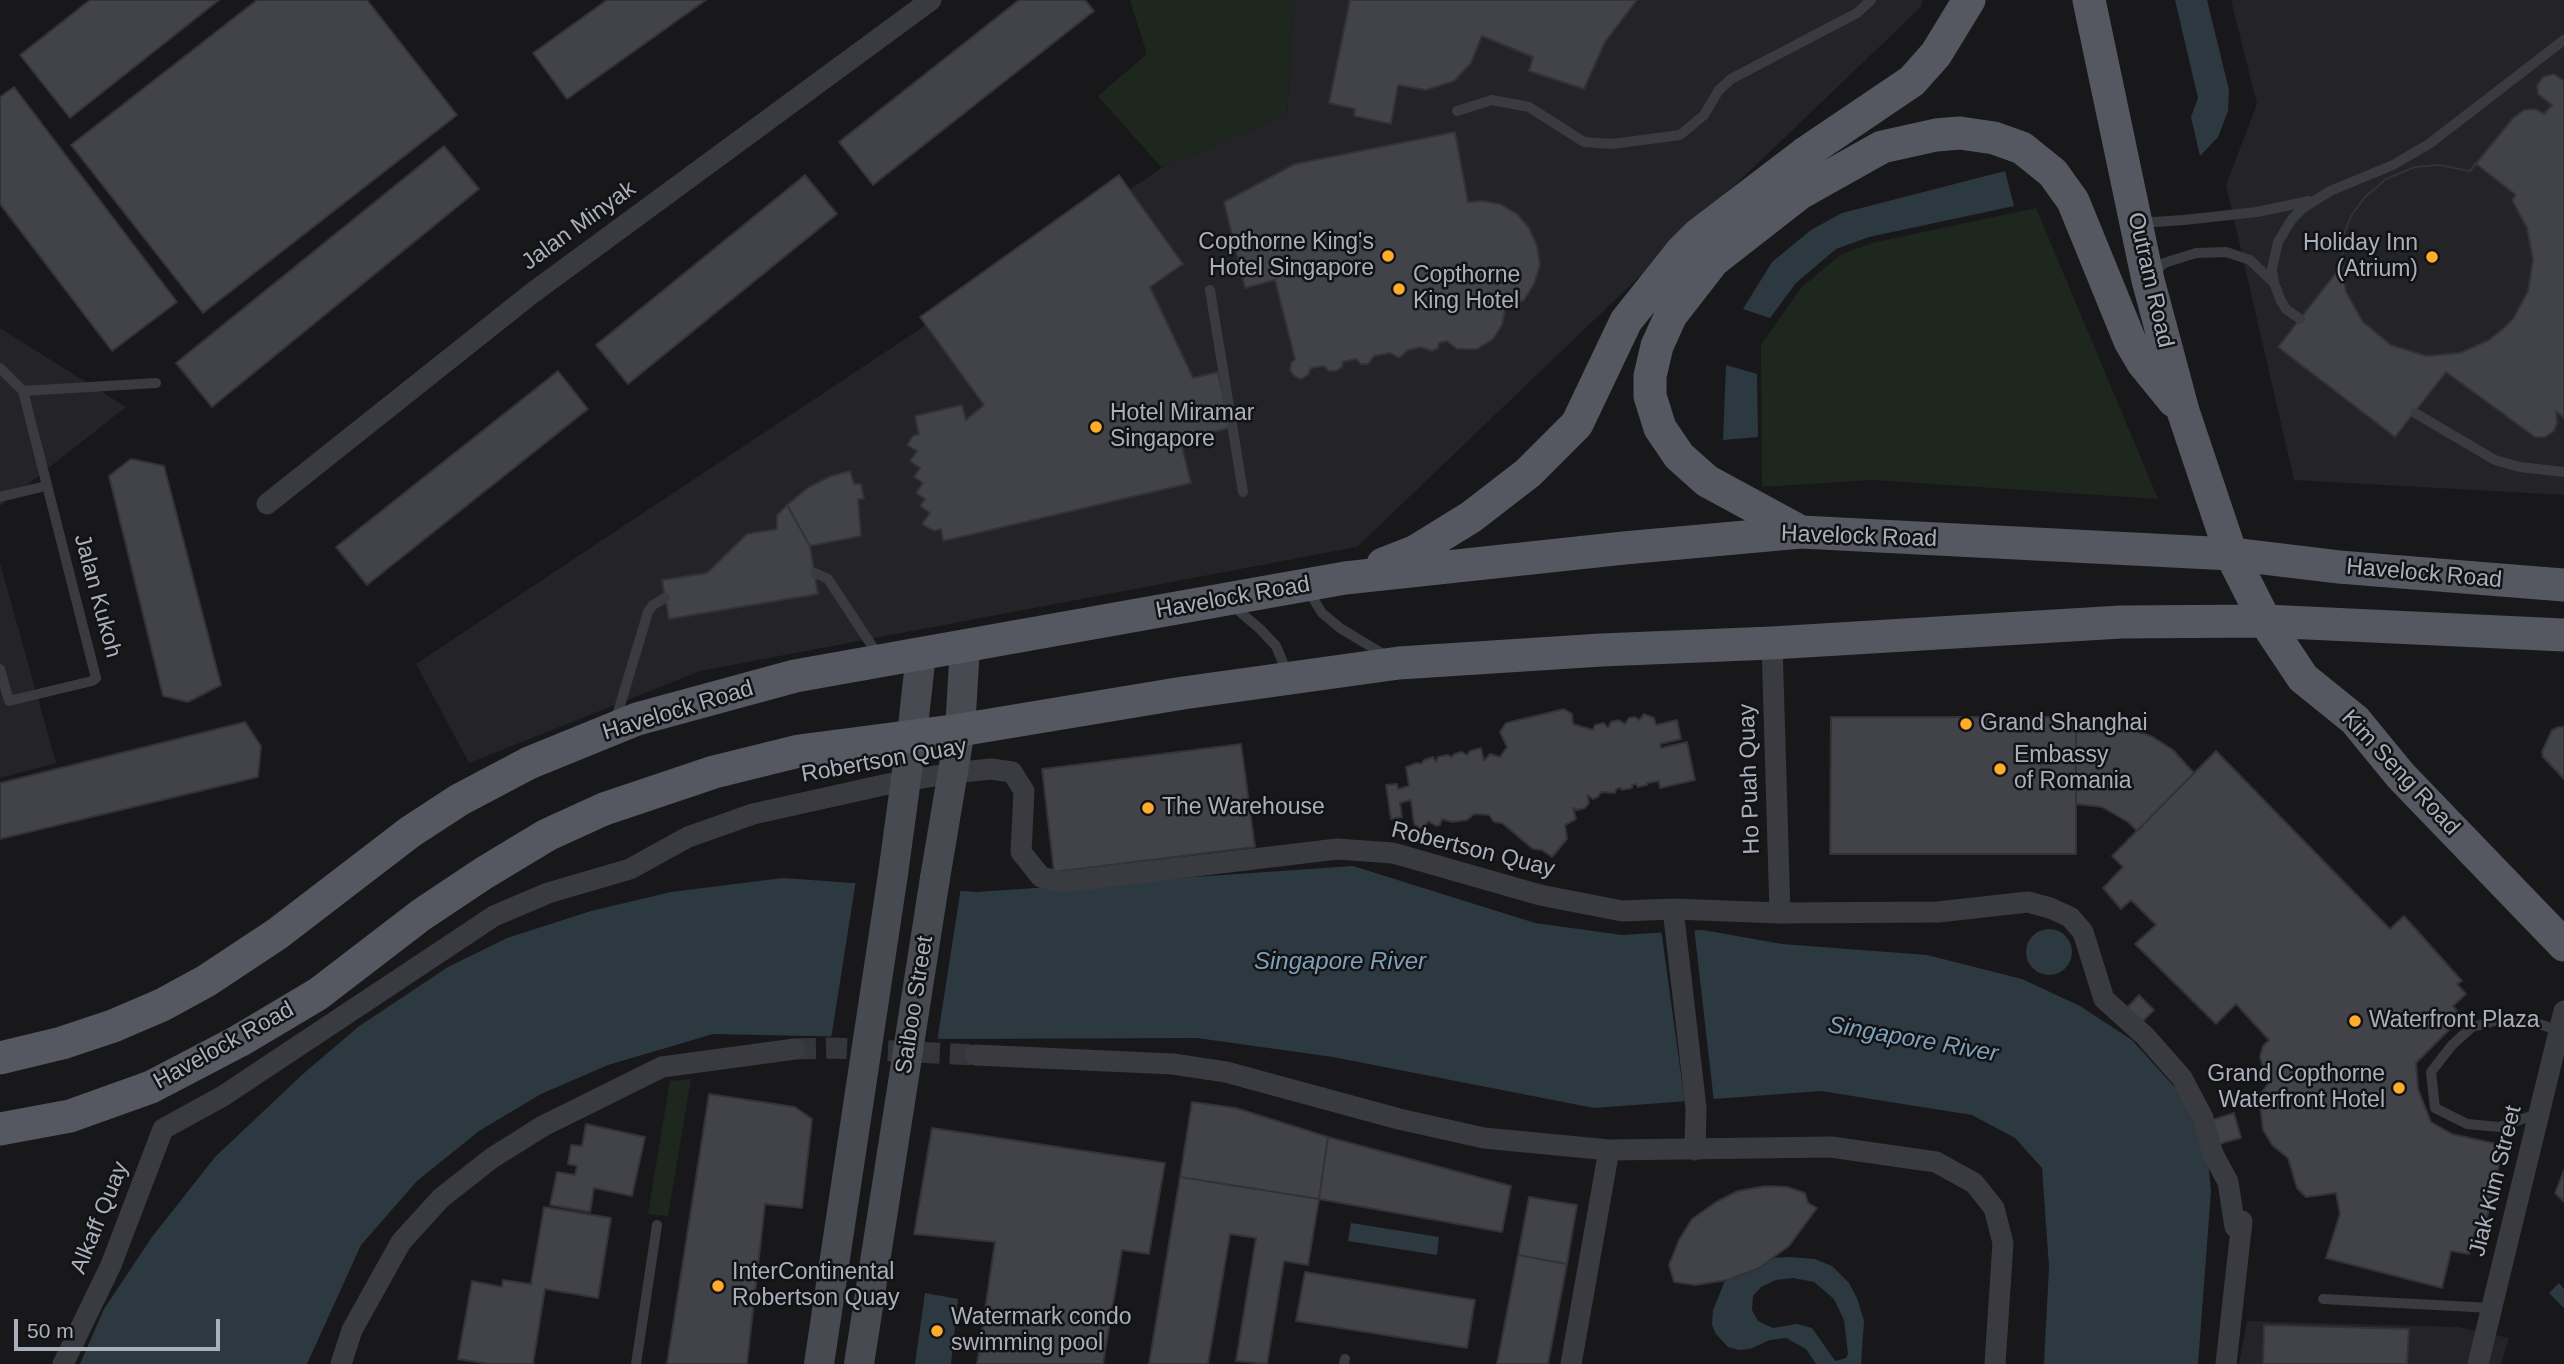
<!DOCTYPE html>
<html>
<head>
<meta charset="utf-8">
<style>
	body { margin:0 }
	#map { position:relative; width:2564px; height:1364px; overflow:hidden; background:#18181b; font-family:Helvetica,sans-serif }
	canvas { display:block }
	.scale { position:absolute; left:14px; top:1319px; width:206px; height:32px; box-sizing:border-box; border:4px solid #a9b0bc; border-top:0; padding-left:9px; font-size:21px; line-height:24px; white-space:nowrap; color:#a9b0bc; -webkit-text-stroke:5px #131316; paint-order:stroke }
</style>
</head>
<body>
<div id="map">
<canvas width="2564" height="1364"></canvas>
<div class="scale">50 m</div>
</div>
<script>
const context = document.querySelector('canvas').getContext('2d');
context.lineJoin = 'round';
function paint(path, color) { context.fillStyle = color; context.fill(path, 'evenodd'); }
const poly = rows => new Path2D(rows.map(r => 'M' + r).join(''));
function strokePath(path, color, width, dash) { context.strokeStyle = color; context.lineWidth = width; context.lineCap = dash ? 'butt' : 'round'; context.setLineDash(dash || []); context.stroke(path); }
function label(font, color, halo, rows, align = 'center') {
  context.font = font + ' Helvetica,sans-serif'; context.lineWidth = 5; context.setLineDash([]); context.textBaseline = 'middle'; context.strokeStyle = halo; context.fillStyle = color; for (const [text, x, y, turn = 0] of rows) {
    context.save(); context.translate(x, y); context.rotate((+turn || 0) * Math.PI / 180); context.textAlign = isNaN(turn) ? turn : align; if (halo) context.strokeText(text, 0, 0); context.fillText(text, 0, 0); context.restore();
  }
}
const built = poly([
	[1294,0,1922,0,1922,6,1357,547,700,671,469,763,416,664,1162,168,1287,114],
	[2231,0,2564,0,2564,495,2294,480,2226,185,2257,104],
	[0,328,126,407,0,506],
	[0,563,56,763,0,778],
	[2247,1321,2458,1327,2509,1338,2501,1364,2239,1364]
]);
const green = poly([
	[1130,0,1294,0,1287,114,1162,168,1098,96,1147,54],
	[2036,208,2158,499,1873,480,1762,487,1761,345,1801,288,1840,255,1872,243],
	[691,1079,668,1216,648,1214,670,1081]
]);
const water = poly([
	[2175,0,2207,0,2229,90,2228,111,2218,137,2200,156,2191,117,2198,98],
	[2005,171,2014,206,1869,237,1836,249,1796,283,1770,318,1743,309,1772,262,1811,230,1842,213],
	[1726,365,1757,374,1758,437,1723,440],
	[1353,866,1535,923,1622,935,1703,930,1782,944,1927,955,2022,979,2080,1006,2132,1040,2180,1093,2207,1152,2211,1191,2198,1364,2044,1364,2049,1267,2042,1168,2015,1138,1972,1115,1821,1091,1594,1108,1333,1057,1197,1038,951,1039,713,1034,608,1065,541,1094,479,1131,417,1181,361,1245,307,1364,80,1364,104,1309,152,1237,215,1157,303,1074,358,1027,448,967,507,938,591,911,671,892,783,878,977,892],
	'2026 952a23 23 0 1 1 46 0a23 23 0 1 1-46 0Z',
	[1351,1223,1439,1237,1437,1255,1348,1241],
	[1788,1257,1815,1259,1832,1266,1849,1283,1857,1298,1864,1321,1861,1364,1816,1364,1806,1349,1786,1338,1770,1340,1750,1349,1739,1350,1728,1347,1716,1334,1712,1325,1713,1310,1724,1283,1731,1274,1763,1259],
	[1793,1278,1814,1282,1834,1299,1844,1320,1848,1354,1846,1358,1836,1361,1833,1358,1812,1328,1797,1324,1773,1328,1758,1321,1752,1310,1753,1296,1761,1287,1776,1280],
	[2559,1283,2564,1289,2564,1308,2549,1293],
	[925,1293,958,1299,951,1364,915,1364]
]);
const pier = poly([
	[856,880,961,887,937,1042,831,1039],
	[1694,927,1714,1102,1685,1104,1661,929]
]);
const building = poly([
	[90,0,219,0,70,118,20,55,90,0],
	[257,0,367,0,457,115,203,313,71,145,257,0],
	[607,0,706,0,567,99,533,53,607,0],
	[1019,0,1085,0,1094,11,873,185,839,142,1019,0],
	[1350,0,1637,0,1605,42,1584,89,1529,71,1533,57,1482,36,1471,63,1454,81,1426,90,1398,85,1391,124,1354,116,1355,109,1329,103,1350,0],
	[2554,74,2564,81,2564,418,2556,411,2557,423,2554,431,2545,437,2535,437,2446,372,2395,437,2278,347,2342,265,2343,237,2351,216,2364,198,2386,179,2415,167,2439,165,2470,171,2513,118,2524,110,2535,109,2544,114,2552,105,2538,94,2537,86,2543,77,2554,74],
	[14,87,177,302,112,351,0,204,0,97,14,87],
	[1455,132,1468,202,1483,201,1500,204,1517,214,1529,228,1537,246,1540,265,1534,284,1524,300,1505,309,1502,325,1493,339,1477,349,1457,349,1447,341,1439,343,1438,348,1432,351,1421,347,1408,350,1399,358,1390,353,1374,356,1368,364,1361,364,1356,359,1343,362,1342,367,1336,371,1329,371,1324,366,1311,368,1308,375,1301,379,1294,376,1290,370,1291,363,1295,359,1275,280,1245,288,1224,202,1295,164,1455,132],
	[444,146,479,189,212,407,176,363,444,146],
	[2475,163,2516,195,2512,200,2527,228,2533,260,2528,291,2513,319,2504,328,2489,340,2460,353,2426,356,2391,345,2363,322,2346,292,2342,265,2343,237,2351,216,2364,198,2386,179,2415,167,2439,165,2470,171,2475,163],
	[805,175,837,214,628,384,596,345,805,175],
	[1119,175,1183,264,1150,287,1193,378,1218,372,1230,428,1180,439,1191,483,943,541,941,529,934,531,922,524,930,513,920,506,925,499,916,493,923,483,914,477,920,468,910,461,917,451,907,445,913,436,919,434,915,416,962,405,966,420,984,405,920,317,1119,175],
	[558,371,588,409,367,585,336,547,558,371],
	[131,459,164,466,221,685,188,702,163,696,109,476,131,459],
	[850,471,854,484,861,484,864,499,858,499,861,536,810,546,787,505,809,487,831,476,850,471],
	[787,505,810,546,818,594,669,619,662,580,707,573,747,534,777,529,777,515,787,505],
	[1564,709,1572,714,1573,724,1593,730,1595,725,1604,723,1608,728,1611,722,1619,720,1625,724,1629,718,1635,717,1639,720,1644,714,1654,718,1656,725,1677,720,1681,739,1660,744,1661,748,1687,742,1695,780,1660,788,1659,781,1647,783,1647,785,1638,787,1636,784,1632,785,1632,788,1622,790,1621,788,1616,789,1615,793,1601,792,1598,797,1593,799,1587,795,1589,803,1585,808,1577,810,1573,808,1576,819,1565,825,1567,839,1552,857,1542,850,1533,849,1502,823,1494,822,1489,815,1474,814,1467,820,1452,822,1442,819,1440,825,1436,826,1428,821,1425,827,1420,828,1414,824,1411,800,1400,803,1402,817,1391,819,1386,785,1397,784,1398,789,1409,786,1406,767,1417,763,1421,764,1424,760,1433,757,1436,762,1438,757,1447,755,1452,757,1454,754,1462,752,1467,755,1470,751,1481,748,1484,761,1490,754,1500,757,1507,747,1500,732,1506,723,1564,709],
	[1831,717,2076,717,2076,854,1830,854,1831,717],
	[245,722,261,746,258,777,0,839,0,783,245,722],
	[2125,727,2153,737,2173,750,2194,773,2137,831,2128,822,2102,807,2076,804,2076,732,2125,727],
	[2559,727,2564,727,2564,779,2543,757,2542,752,2552,730,2559,727],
	[1241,744,1255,847,1054,872,1042,769,1241,744],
	[2216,751,2390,929,2404,916,2462,981,2457,984,2466,994,2453,1006,2462,1017,2416,1063,2418,1089,2431,1122,2452,1134,2497,1144,2495,1155,2501,1157,2483,1235,2475,1233,2469,1254,2451,1251,2442,1288,2326,1258,2340,1214,2336,1193,2306,1197,2297,1188,2288,1158,2272,1145,2263,1130,2259,1096,2268,1084,2260,1057,2263,1046,2269,1040,2236,1004,2216,1024,2135,944,2156,925,2131,900,2121,909,2103,888,2123,867,2112,856,2216,751],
	[2139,995,2154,1010,2139,1025,2124,1011,2139,995],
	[709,1094,795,1107,812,1119,802,1208,765,1204,747,1364,667,1364,709,1094],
	[1192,1102,1236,1108,1328,1137,1319,1199,1180,1177,1192,1102],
	[2234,1113,2241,1138,2219,1144,2212,1120,2234,1113],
	[586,1124,645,1137,632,1196,594,1188,590,1212,550,1205,557,1172,575,1175,577,1166,568,1164,571,1145,582,1146,586,1124],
	[932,1128,1165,1163,1149,1254,1122,1250,1103,1364,977,1364,995,1242,914,1234,932,1128],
	[1328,1137,1511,1186,1502,1232,1319,1199,1328,1137],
	[2564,1170,2564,1202,2555,1193,2564,1170],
	[1180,1177,1319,1199,1308,1265,1284,1261,1267,1364,1236,1361,1256,1238,1230,1234,1208,1364,1149,1364,1180,1177],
	[1766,1186,1787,1187,1805,1193,1808,1203,1817,1208,1789,1246,1759,1268,1728,1280,1695,1285,1674,1282,1669,1265,1679,1240,1692,1219,1716,1202,1738,1191,1766,1186],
	[1529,1197,1577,1205,1567,1264,1518,1255,1529,1197],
	[544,1207,611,1218,598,1298,545,1289,533,1364,489,1364,458,1359,472,1281,502,1287,503,1280,531,1284,544,1207],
	[1518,1255,1567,1264,1548,1364,1497,1364,1518,1255],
	[1305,1272,1475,1300,1467,1348,1296,1321,1305,1272],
	[2264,1325,2409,1329,2407,1364,2263,1364,2264,1325]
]);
const streetTunnel = poly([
	[795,1049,834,1048,975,1055]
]);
const lane = poly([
	[1457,111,1492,100,1529,107,1584,142,1612,144,1680,135,1704,115,1719,90,1731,79,1857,13,1871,0],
	[2138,220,2154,222,2184,220,2257,212,2309,201],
	[2154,273,2164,263,2196,253,2226,252,2250,260,2274,283],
	[1210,290,1243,492],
	[2300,319,2286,309,2281,301,2274,283,2272,269,2278,242,2292,219,2303,208,2330,191,2393,165,2429,144,2564,40],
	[0,368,23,391,96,678,92,681,9,701,0,669],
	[23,391,156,383],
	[2415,413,2495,460,2520,467,2564,472],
	[0,497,46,486],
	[815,573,828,579,878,655],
	[1308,590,1322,613,1340,628,1388,657],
	[1232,605,1260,629,1276,646,1284,665,1286,677],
	[615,722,648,612,653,605,665,598],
	[2540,1113,2499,1127,2467,1124,2435,1108,2431,1072,2452,1045,2472,1027,2499,1020,2524,1019,2560,1031],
	[2323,1299,2491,1308],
	[636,1364,657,1225],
	[1344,1364,1345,1359]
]);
const street = poly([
	[267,504,531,294,931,0],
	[1772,643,1780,913],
	[1673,909,1696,1108,1695,1150],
	[975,1055,1173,1064,1226,1072,1399,1119,1484,1138,1609,1150,1831,1147,1936,1162,1974,1183,1994,1208,2003,1243,1995,1364],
	[63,1364,111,1265,163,1129,223,1096,494,916,548,893,630,869,688,837,753,814,888,784,952,773,991,769,1012,772,1024,791,1021,852,1041,877,1062,882,1337,849,1393,853,1540,895,1622,911,1673,909,1780,913,1938,912,2028,902,2050,908,2070,917,2083,932,2104,999,2145,1036,2182,1078,2203,1118,2213,1154,2228,1182,2235,1227,2242,1221,2226,1364],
	[341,1364,352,1330,401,1242,441,1198,492,1158,543,1126,662,1067,795,1049],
	[1571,1364,1609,1150],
	[2478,1364,2564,1011]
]);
const secondary = poly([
	[893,874,912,735,921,654],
	[935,878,960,730,965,646]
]);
const primary = poly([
	[2089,0,2148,280,2183,411,2231,554,2265,621,2303,678,2355,720,2401,776,2564,945],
	[1801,532,1707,481,1679,456,1660,428,1650,396,1650,376,1657,346,1671,315,1713,261,1800,193,1882,147,1936,135,1960,133,1994,138,2022,148,2053,173,2073,201,2130,341,2143,363,2174,401],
	[1383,564,1416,551,1471,517,1528,473,1577,424,1626,321,1681,252,1699,234,1804,154,1912,81,1936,54,1969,0],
	[0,1058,62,1043,113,1026,162,1005,206,981,277,934,410,832,459,800,529,763,637,719,795,676,1345,578,1624,548,1801,532,2231,554,2339,567,2564,585],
	[0,1129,70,1116,151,1087,239,1041,318,994,421,915,484,873,547,835,604,809,714,772,799,751,960,730,1183,693,1399,663,1601,650,1772,643,2121,622,2265,621,2564,635]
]);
const secondaryBridge = poly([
	[819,1364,893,874],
	[859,1364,935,878]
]);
const markers = [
	[1388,256,7,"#ffab2c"],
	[2432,257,7,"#ffab2c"],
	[1399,289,7,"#ffab2c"],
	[1096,427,7,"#ffab2c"],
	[1966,724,7,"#ffab2c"],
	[2000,769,7,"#ffab2c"],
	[1148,808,7,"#ffab2c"],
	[2355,1021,7,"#ffab2c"],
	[2399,1088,7,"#ffab2c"],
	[718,1286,7,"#ffab2c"],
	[937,1331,7,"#ffab2c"]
];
const streetNames = [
	["Jalan Minyak",579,226,-36],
	["Outram Road",2150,280,77],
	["Havelock Road",1859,537,2],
	["Havelock Road",2424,574,5],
	["Jalan Kukoh",97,596,75],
	["Havelock Road",1233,598,-10],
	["Havelock Road",678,711,-17],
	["Robertson Quay",884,761,-10],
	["Kim Seng Road",2400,773,47],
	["Ho Puah Quay",1750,779,-92],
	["Robertson Quay",1473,850,14],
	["Saiboo Street",915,1005,-81],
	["Havelock Road",224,1046,-29],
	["Jiak Kim Street",2496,1181,-76],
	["Alkaff Quay",100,1218,-68]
];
const poiNames = [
	["Copthorne King's",1374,243,"right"],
	["Hotel Singapore",1374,269,"right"],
	["Holiday Inn",2418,244,"right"],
	["(Atrium)",2418,270,"right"],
	["Copthorne",1413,276],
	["King Hotel",1413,302],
	["Hotel Miramar",1110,414],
	["Singapore",1110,440],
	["Grand Shanghai",1980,724],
	["Embassy",2014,756],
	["of Romania",2014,782],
	["The Warehouse",1162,808],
	["Waterfront Plaza",2369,1021],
	["Grand Copthorne",2385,1075,"right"],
	["Waterfront Hotel",2385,1101,"right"],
	["InterContinental",732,1273],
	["Robertson Quay",732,1299],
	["Watermark condo",951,1318],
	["swimming pool",951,1344]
];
const waterNames = [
	["Singapore River",1340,962],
	["Singapore River",1913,1040,10]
];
paint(built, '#242428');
paint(green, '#1e271e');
paint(water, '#2d3941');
paint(pier, '#18181b');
paint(building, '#424348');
strokePath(building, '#323237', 2);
strokePath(streetTunnel, '#35363b', 21, [21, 10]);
strokePath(lane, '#393b40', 10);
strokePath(street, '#393b40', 21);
strokePath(secondary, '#474a51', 30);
strokePath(primary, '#555860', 33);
strokePath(secondaryBridge, '#474a51', 30);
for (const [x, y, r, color] of markers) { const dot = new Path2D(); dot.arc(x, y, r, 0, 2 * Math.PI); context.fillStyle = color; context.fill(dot); strokePath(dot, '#131316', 2.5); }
label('23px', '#a9b0bc', '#131316', streetNames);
label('23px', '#a9b0bc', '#131316', poiNames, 'left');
label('italic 24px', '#7da1ba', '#131316', waterNames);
</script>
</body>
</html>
